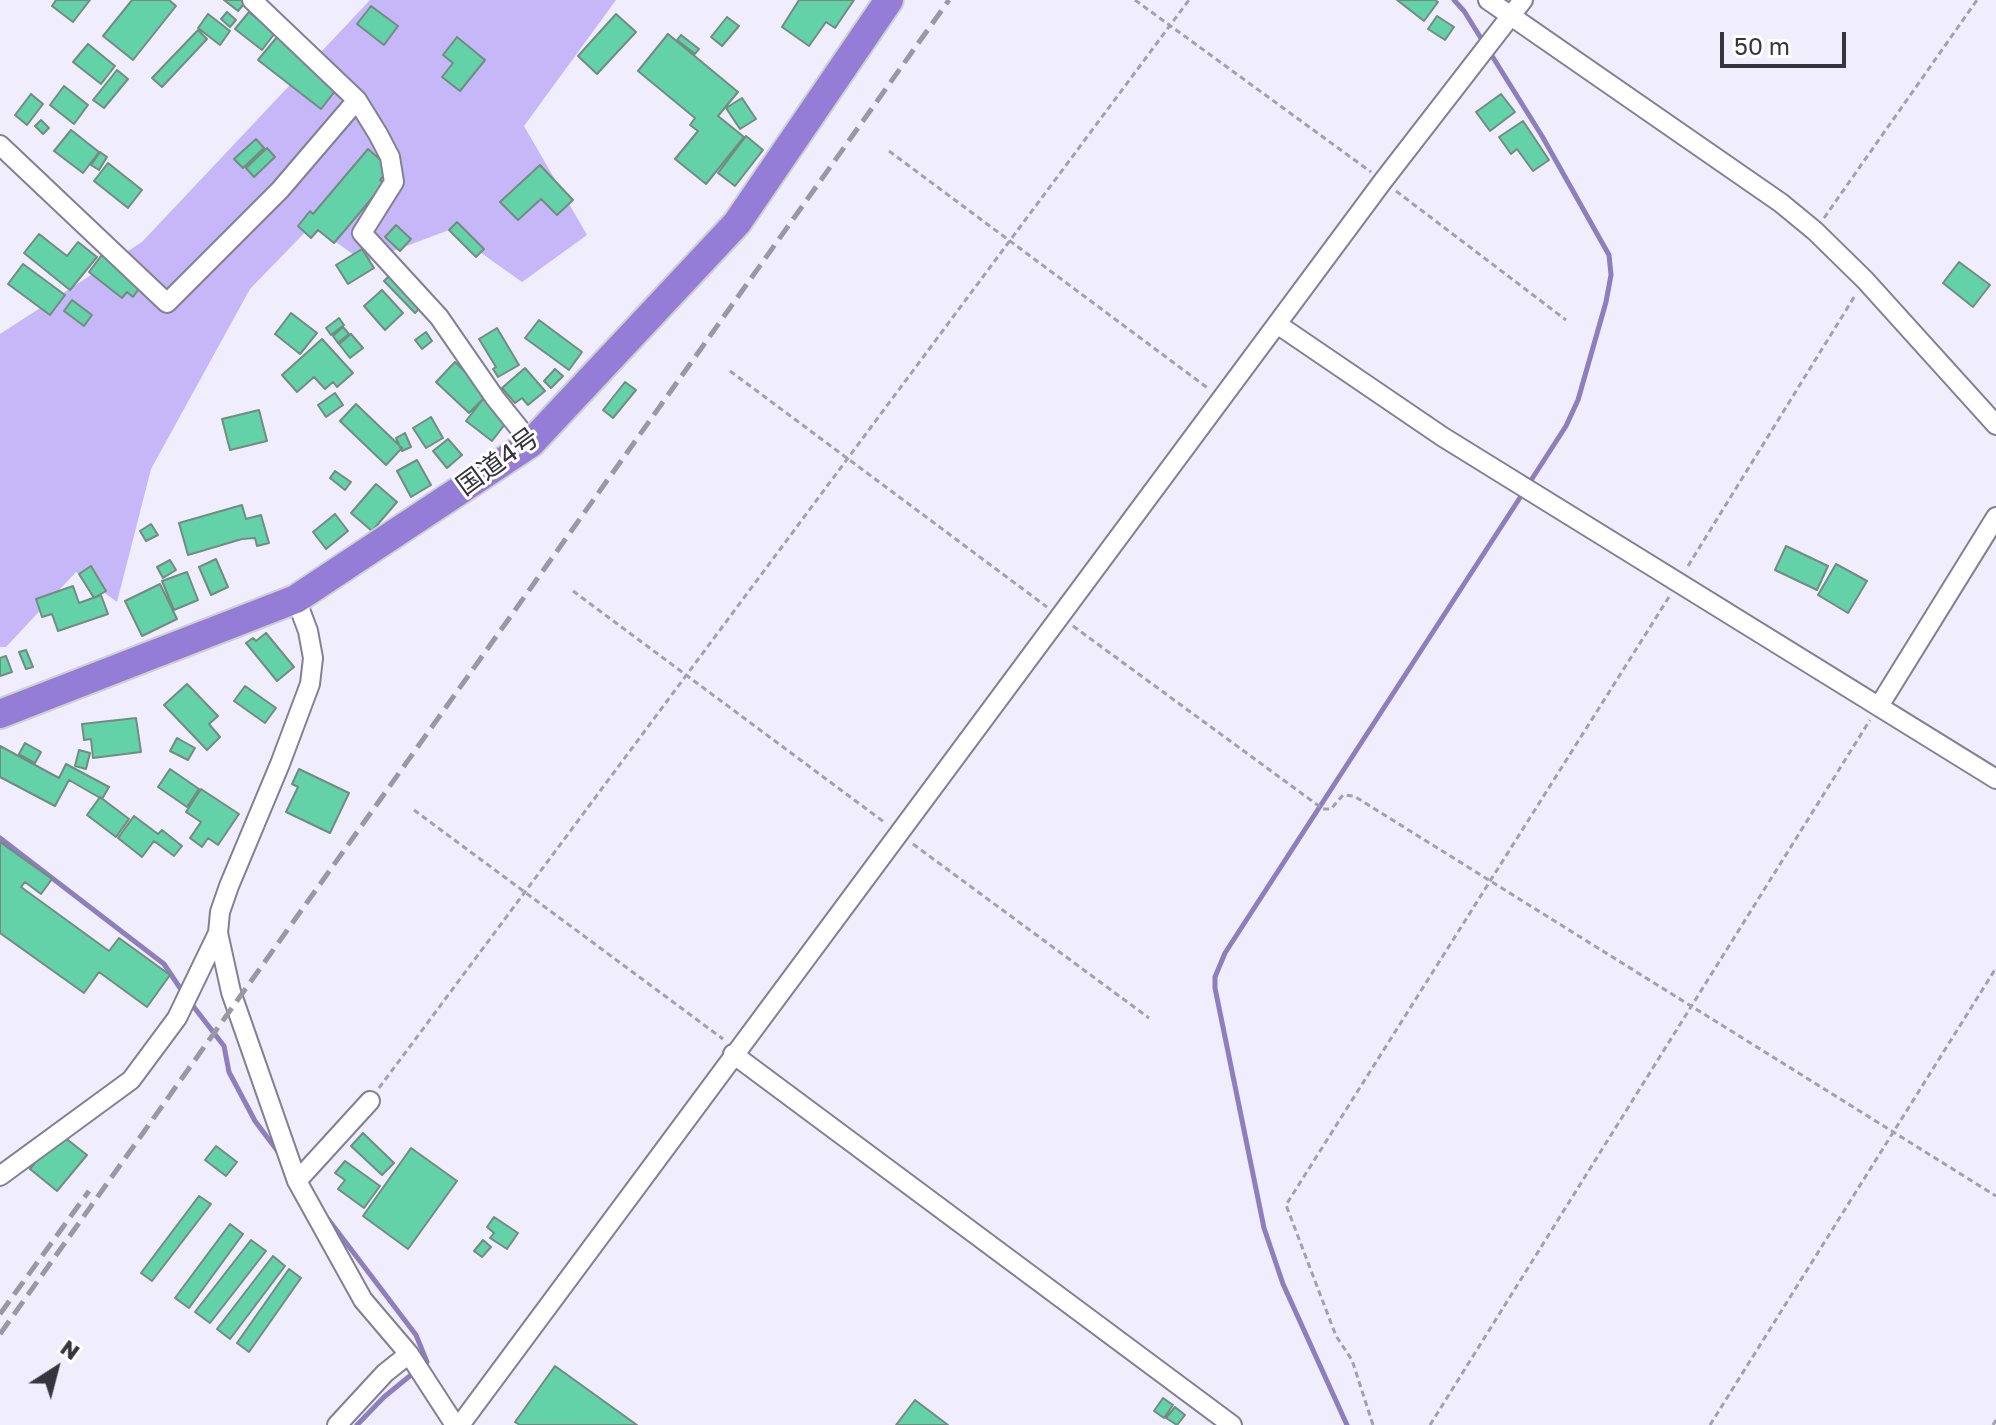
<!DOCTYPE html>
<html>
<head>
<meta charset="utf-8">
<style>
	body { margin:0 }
	#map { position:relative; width:1996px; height:1425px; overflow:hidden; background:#f0eefc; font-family:"Golos Text",sans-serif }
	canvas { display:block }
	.north { position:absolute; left:16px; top:1329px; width:80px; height:80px; -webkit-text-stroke:6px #fff; paint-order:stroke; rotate:36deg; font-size:22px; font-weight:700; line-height:32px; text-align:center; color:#36343d }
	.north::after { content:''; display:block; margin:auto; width:28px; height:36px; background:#36343d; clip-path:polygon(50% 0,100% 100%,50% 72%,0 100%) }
	.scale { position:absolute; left:1720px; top:32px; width:126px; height:36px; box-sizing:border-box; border:4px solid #36343d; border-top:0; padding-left:10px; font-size:24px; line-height:28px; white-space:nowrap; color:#36343d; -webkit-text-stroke:6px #fff; paint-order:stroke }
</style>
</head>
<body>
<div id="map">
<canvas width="1996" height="1425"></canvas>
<div class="north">N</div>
<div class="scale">50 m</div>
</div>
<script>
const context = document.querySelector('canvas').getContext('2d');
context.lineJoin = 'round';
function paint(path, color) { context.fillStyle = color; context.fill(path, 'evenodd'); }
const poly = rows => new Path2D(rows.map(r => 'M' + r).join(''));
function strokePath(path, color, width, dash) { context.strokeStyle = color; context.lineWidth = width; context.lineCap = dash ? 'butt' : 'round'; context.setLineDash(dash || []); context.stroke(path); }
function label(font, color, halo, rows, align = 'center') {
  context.font = font + ' "Golos Text","Noto Sans JP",sans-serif'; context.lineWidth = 6; context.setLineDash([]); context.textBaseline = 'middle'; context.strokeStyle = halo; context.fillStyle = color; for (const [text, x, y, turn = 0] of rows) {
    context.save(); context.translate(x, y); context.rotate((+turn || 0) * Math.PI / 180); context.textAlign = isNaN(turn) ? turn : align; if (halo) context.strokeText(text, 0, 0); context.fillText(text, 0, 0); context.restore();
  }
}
const green = poly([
	[370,0,616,0,524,126,587,235,522,282,449,230,364,262,312,225,250,289,151,469,117,602,76,572,6,647,0,647,0,334,142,242]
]);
const stream = poly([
	[1454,0,1464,11,1542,136,1609,255,1611,275,1606,302,1578,400,1566,426,1528,485],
	[0,838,164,964,184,994],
	[190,1002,224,1046,229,1072,255,1121,279,1153],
	[328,1219,416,1335,427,1362,384,1397,357,1425],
	[1347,1425,1283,1284,1264,1228,1215,988,1215,977,1225,953,1523,493]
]);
const building = poly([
	[56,0,90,0,73,22,52,6,56,0],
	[132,0,169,0,176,6,133,60,103,36,132,0],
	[224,0,247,0,238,11,224,0],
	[799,0,854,0,835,28,826,22,809,46,782,27,799,0],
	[1397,0,1435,0,1438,2,1424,21,1397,0],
	[371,6,398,26,384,45,357,24,371,6],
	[227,12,236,20,230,27,221,19,227,12],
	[249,12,275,33,262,50,235,29,249,12],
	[208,14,230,31,220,45,198,28,208,14],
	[616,14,636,32,597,74,578,56,616,14],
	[1437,16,1454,27,1445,40,1428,29,1437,16],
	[727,17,739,26,722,46,711,37,727,17],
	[198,30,207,39,162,87,152,78,198,30],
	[668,34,738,92,718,116,744,137,706,184,675,159,698,131,690,125,695,118,638,71,668,34],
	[681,35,699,49,695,54,677,40,681,35],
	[277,37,339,86,321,109,258,60,277,37],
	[457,37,485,60,460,91,442,77,453,63,443,55,457,37],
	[88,44,115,66,101,84,73,62,88,44],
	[117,70,128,79,104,108,93,100,117,70],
	[64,86,88,105,74,124,50,105,64,86],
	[31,94,43,104,27,125,15,115,31,94],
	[1501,94,1515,112,1490,131,1476,112,1501,94],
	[742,98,756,119,740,129,726,108,742,98],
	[41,120,49,128,43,134,35,126,41,120],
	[1523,121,1549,160,1533,171,1517,149,1511,154,1499,137,1523,121],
	[71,130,99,152,83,173,54,151,71,130],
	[746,136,763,150,735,186,718,173,746,136],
	[256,139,264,148,243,168,234,159,256,139],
	[267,148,275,157,254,177,246,168,267,148],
	[368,149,390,168,380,180,384,184,334,243,318,230,311,238,298,226,310,211,313,214,368,149],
	[100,152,107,157,99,170,91,165,100,152],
	[108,163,142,190,128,208,94,181,108,163],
	[540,165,573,200,557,215,541,199,518,220,500,202,540,165],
	[457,222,484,249,476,257,449,230,457,222],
	[396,225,411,239,400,251,385,237,396,225],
	[39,234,67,256,78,242,97,257,70,290,24,253,39,234],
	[362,249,374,268,348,284,336,265,362,249],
	[104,252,143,283,133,297,127,292,122,298,89,272,104,252],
	[1959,262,1990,285,1973,307,1943,283,1959,262],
	[23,264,65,295,50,315,8,284,23,264],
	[394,271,425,303,415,313,384,281,394,271],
	[382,290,403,313,385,330,364,306,382,290],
	[72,300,92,315,84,326,64,311,72,300],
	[291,313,317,333,300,354,275,334,291,313],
	[339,318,344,325,331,335,326,328,339,318],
	[539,320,582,352,569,370,525,338,539,320],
	[343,327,349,334,338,343,333,336,343,327],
	[497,328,519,365,498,377,493,369,496,367,479,339,497,328],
	[426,332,432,341,422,349,415,340,426,332],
	[351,334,363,348,350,358,339,344,351,334],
	[322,339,353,373,337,387,333,382,325,389,314,377,297,392,282,375,322,339],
	[455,362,488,394,469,413,436,382,455,362],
	[525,368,545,391,528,405,522,398,515,403,502,388,525,368],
	[555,369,563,376,551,388,544,381,555,369],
	[625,382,636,390,613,418,603,410,625,382],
	[335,393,343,405,326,417,318,405,335,393],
	[483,399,509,419,492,441,466,421,483,399],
	[356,404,402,448,386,465,340,421,356,404],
	[259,410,267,441,230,450,222,419,259,410],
	[431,417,443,438,426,448,413,428,431,417],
	[405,433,411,447,402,451,396,438,405,433],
	[448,439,462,455,447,468,433,451,448,439],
	[417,460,431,485,411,497,397,471,417,460],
	[335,471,351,482,345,490,330,478,335,471],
	[376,484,397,502,372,531,351,513,376,484],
	[242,505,246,519,261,515,269,543,257,546,255,538,242,539,188,555,179,523,242,505],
	[335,514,348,531,326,549,313,532,335,514],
	[151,524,158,535,146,541,140,531,151,524],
	[1786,546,1828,566,1817,590,1775,570,1786,546],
	[216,559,228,587,211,595,199,567,216,559],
	[170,560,176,570,163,578,157,567,170,560],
	[1836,564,1867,581,1848,613,1818,595,1836,564],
	[91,566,106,591,94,598,79,574,91,566],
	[187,572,198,600,174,610,162,581,187,572],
	[160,584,177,619,142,636,125,601,160,584],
	[73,586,79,603,101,595,108,614,58,631,52,614,42,617,36,599,73,586],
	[266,633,294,667,277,681,246,643,253,638,256,641,266,633],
	[26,650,33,667,26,669,19,652,26,650],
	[6,656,12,672,0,676,0,658,6,656],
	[187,684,218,716,209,724,220,737,207,750,164,705,187,684],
	[245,686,276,708,265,723,234,701,245,686],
	[136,718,141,752,93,758,91,739,84,740,82,724,136,718],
	[177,738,195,748,188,760,170,751,177,738],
	[25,743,41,752,35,763,19,754,25,743],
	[0,746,59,778,66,764,109,787,102,799,69,780,55,806,0,777,0,746],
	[79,750,90,753,86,769,75,766,79,750],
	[170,769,199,789,187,807,158,787,170,769],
	[299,769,349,793,330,833,286,812,298,787,292,784,299,769],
	[201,789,239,814,218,845,208,838,202,847,190,838,201,822,186,812,201,789],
	[100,797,129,819,116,837,87,815,100,797],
	[134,816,158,834,162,830,182,846,174,856,154,841,142,857,118,838,134,816],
	[0,842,52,879,41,894,25,882,21,887,109,951,119,938,170,975,147,1007,99,972,84,993,0,933,0,842],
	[59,1133,87,1155,57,1191,30,1169,59,1133],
	[363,1133,394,1163,382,1175,351,1146,363,1133],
	[216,1146,237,1162,226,1176,205,1160,216,1146],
	[411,1148,457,1181,408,1249,363,1216,411,1148],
	[345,1161,380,1186,364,1208,338,1189,345,1180,335,1173,345,1161],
	[199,1196,211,1204,152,1281,141,1273,199,1196],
	[494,1217,518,1233,507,1249,490,1238,494,1233,487,1227,494,1217],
	[230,1224,243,1234,189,1308,175,1298,230,1224],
	[251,1240,266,1251,210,1323,195,1312,251,1240],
	[483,1240,491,1247,482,1257,474,1251,483,1240],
	[273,1256,285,1266,230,1339,217,1329,273,1256],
	[289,1269,301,1278,249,1352,237,1343,289,1269],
	[555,1366,637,1425,520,1425,515,1422,555,1366],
	[1163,1398,1173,1405,1164,1418,1154,1411,1163,1398],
	[915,1400,948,1425,896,1425,915,1400],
	[1175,1407,1185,1415,1177,1425,1166,1418,1175,1407]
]);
const path = poly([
	[1135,0,1371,172],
	[889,151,1209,389],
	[1396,191,1566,320],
	[1824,218,1977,0],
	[730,371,1047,607],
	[1688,566,1856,294],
	[573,591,884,822],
	[1073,626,1323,809,1331,809,1343,795,1354,796,1996,1196],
	[414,810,723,1039],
	[913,844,1149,1018],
	[379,1088,1189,0],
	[1373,1425,1352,1360,1336,1336,1286,1205,1669,597],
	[1430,1425,1870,720],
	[1710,1425,1996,968],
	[1993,1425,1996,1420]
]);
const minor = poly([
	[252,0,357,100,378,134,390,157,394,182,362,233,439,317,495,398,531,443],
	[1488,0,1781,203,1815,231,1865,280,1996,425],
	[0,145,167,303,280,190,357,100],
	[1277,324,1443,437,1996,779],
	[296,599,308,631,313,658,310,684,280,764,229,886,220,912,218,933,231,992,297,1181,363,1300,409,1354,455,1425],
	[1879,706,1996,517],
	[733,1054,1232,1425],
	[0,1176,131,1080,177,1018,218,933],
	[297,1181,370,1101],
	[337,1425,385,1373,409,1354],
	[460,1425,1383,181,1523,0]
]);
const highway = poly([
	[0,714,296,599,531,443,737,223,889,0]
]);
const rail = poly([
	[0,1314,89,1191],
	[0,1334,949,0]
]);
const streetNames = [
	["国道4号",498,462,-36]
];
paint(green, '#c5b7f8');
strokePath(stream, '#8d7fbc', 5);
paint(building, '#63d2a8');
strokePath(building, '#738b80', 2);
strokePath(minor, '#837f94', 22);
strokePath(highway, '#cfced0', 32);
strokePath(path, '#a3a1ad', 3, [6, 4]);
strokePath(minor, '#fff', 18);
strokePath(highway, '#937dd7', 28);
strokePath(rail, '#9a98a4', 5, [16, 8]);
label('26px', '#36343d', '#fff', streetNames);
</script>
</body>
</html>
